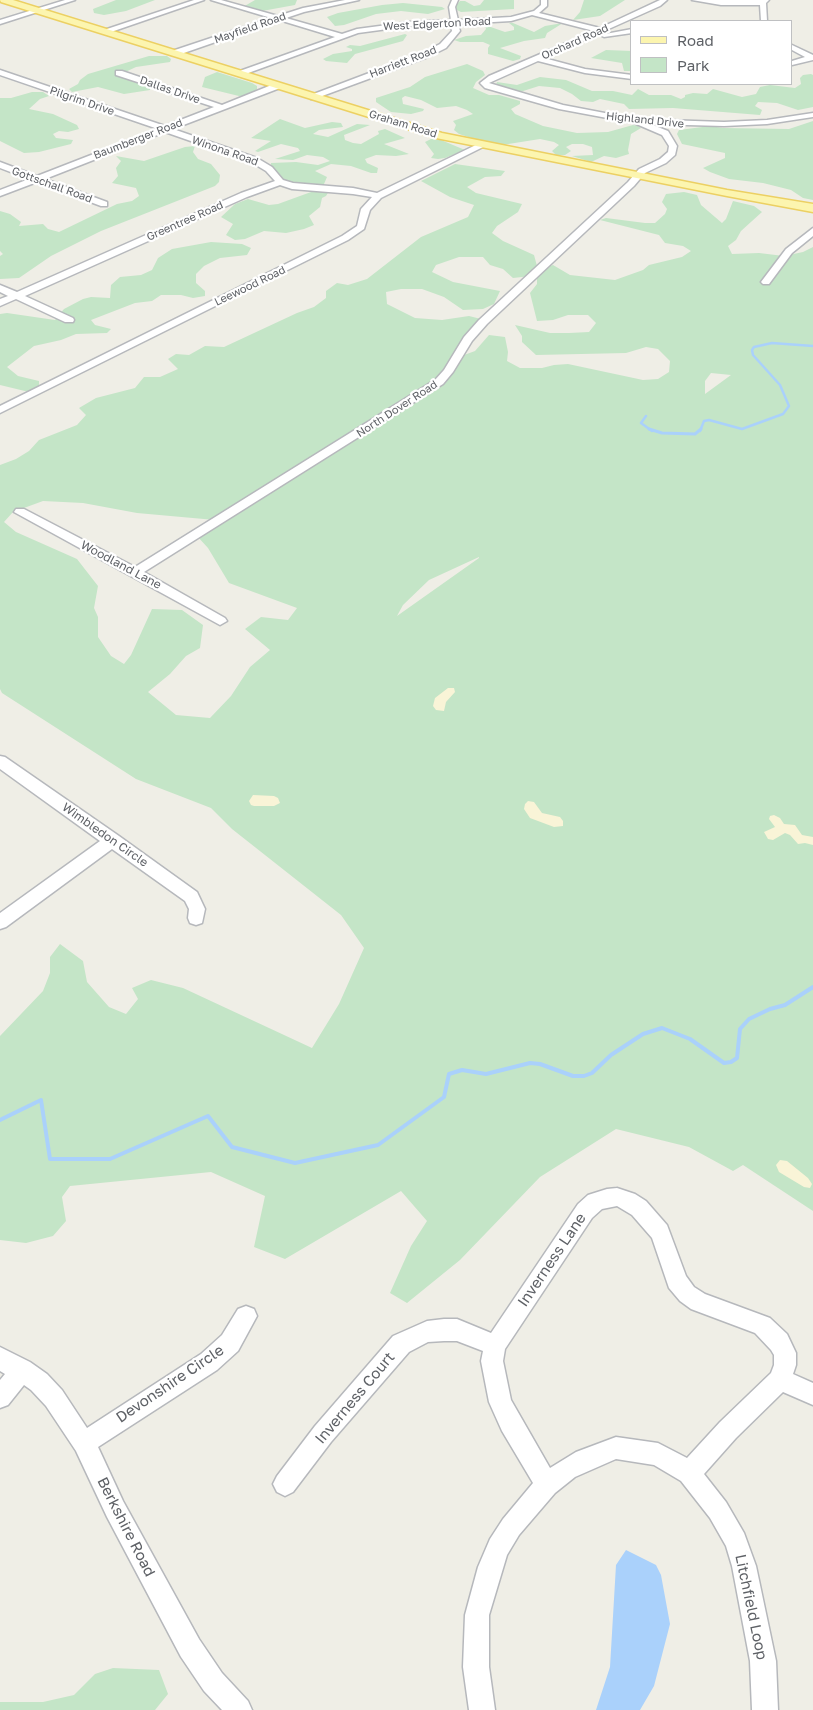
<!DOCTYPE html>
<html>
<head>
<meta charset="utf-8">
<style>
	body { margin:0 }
	#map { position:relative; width:813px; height:1710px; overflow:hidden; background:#efeee6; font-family:"Golos Text",sans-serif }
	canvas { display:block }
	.legend { position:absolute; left:630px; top:20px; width:162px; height:65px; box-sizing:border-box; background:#fff; border:1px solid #bfc0c2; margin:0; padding:6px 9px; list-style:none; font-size:15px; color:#5e6166 }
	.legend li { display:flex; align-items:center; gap:10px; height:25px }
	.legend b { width:25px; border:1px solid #bfc0c2 }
</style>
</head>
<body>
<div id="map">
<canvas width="813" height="1710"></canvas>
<ul class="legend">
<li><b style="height:6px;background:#fcf5af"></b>Road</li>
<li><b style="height:14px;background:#c4e5c7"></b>Park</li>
</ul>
</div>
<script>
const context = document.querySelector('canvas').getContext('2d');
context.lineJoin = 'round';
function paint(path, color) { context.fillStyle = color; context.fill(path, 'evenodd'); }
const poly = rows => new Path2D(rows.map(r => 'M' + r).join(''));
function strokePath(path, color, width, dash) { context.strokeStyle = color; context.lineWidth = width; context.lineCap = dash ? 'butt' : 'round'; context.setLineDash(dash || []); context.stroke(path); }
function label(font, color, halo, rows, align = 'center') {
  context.font = font + ' "Golos Text",sans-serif'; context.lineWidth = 4.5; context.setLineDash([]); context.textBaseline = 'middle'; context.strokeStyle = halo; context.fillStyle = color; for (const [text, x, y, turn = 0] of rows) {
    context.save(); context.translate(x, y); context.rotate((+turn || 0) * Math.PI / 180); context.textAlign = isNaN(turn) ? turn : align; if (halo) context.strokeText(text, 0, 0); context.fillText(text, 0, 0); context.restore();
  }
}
const green = poly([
	[116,0,155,0,126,11,104,15,94,13,93,9],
	[255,0,297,0,295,5,262,11,243,7],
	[484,0,514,0,514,9,461,12,455,9,455,6,460,1,465,1,474,6,480,5],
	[584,0,625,0,600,16,573,20,580,12],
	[403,3,442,7,445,9,428,14,401,11,376,14,344,25,335,26,327,17,338,13,382,5],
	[509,23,513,23,534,32,545,26,563,23,547,33,545,38,524,41,500,48,521,56,520,59,513,61,488,54,488,48,490,45,483,42,460,42,454,40,466,36,481,35,486,29,485,25,505,32,514,30,514,27],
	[405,34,407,35,403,41,355,54,347,63,326,61,323,59,333,54,352,51,352,49,346,47,350,45,360,46],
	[606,50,632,51,632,71,624,71,622,63,591,58],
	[149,56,167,56,171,59,170,62,136,67,121,74,126,79,152,86,150,90,124,94,98,87,72,92,69,89,78,84,80,80,88,74],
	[467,64,483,71,485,75,476,82,473,88,489,95,499,95,520,101,520,104,511,109,515,114,543,126,577,133,608,132,633,125,638,126,641,128,631,134,628,150,629,154,616,158,604,156,591,162,572,156,593,155,592,147,583,144,572,144,566,147,571,151,565,155,556,155,552,151,559,145,554,142,540,139,502,145,484,142,459,134,454,130,456,125,453,121,473,114,467,110,456,106,437,108,421,100,405,96,402,98,403,104,424,109,423,111,411,114,391,112,376,102,376,98,410,87,425,77],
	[217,72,252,83,257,86,257,89,255,92,243,97,202,87,205,77],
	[811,74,813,75,813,107,798,110,777,103,758,102,755,106,762,110,760,115,673,108,629,109,624,104,600,99,593,102,581,101,572,94,560,88,539,86,520,92,496,85,497,82,517,85,540,77,566,80,592,91,613,91,632,95,638,89,649,95,671,95,681,99,685,97,685,95,693,93,707,94,713,89,742,97,756,94,760,87,770,85,795,88,801,84,800,78,803,75],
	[32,92,43,92,49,96,40,99,29,109,53,114,77,125,79,129,68,132,59,131,53,134,56,138,73,140,71,144,39,152,24,153,0,141,0,98,11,98],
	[280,119,305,128,332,122,341,123,343,127,319,130,313,134,328,137,357,124,370,125,344,135,345,140,353,143,361,144,379,134,378,131,385,129,405,138,384,144,409,154,396,156,376,155,365,159,367,163,378,168,377,173,371,173,351,166,331,164,315,171,327,177,324,184,304,185,289,183,278,176,271,167,271,163,296,162,318,165,330,161,323,157,307,155,293,160,275,159,300,151,298,148,281,144,258,152,255,151,271,141,251,138],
	[813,121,813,200,803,198,791,190,763,183,729,179,710,172,703,168,725,158,725,153,682,144,677,134,679,130,710,126,723,128,789,129],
	[431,139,441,140,465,150,445,158,438,159,431,158,434,154,425,142],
	[195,146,193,152,198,159,211,164,220,175,219,182,215,186,101,231,51,256,19,278,0,279,0,256,3,254,0,251,0,211,10,214,21,222,19,226,43,224,48,229,59,232,117,204,132,201,139,196,136,188,112,183,118,176,116,168,121,161,116,156,144,161,185,147],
	[455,164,505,171,501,176,485,177,467,187,476,193,522,204,518,212,497,226,492,233,503,241,534,255,537,266,531,276,513,278,503,269,490,265,483,257,459,257,436,265,432,272,453,282,500,291,494,304,483,309,463,310,444,297,422,289,401,289,386,292,387,304,415,318,442,320,469,316,485,320,456,358,475,351,489,335,505,337,508,352,507,361,520,368,542,368,554,365,568,364,643,380,658,379,669,372,670,361,658,349,646,347,626,353,536,355,522,342,522,336,515,325,550,333,569,333,589,332,596,323,588,315,568,315,553,320,537,321,530,293,537,284,537,270,553,265,570,275,615,280,643,270,649,265,682,257,691,251,683,246,665,243,659,235,600,220,606,218,645,223,655,223,665,214,667,209,662,202,666,194,684,192,697,195,701,205,722,223,726,219,733,201,754,206,762,212,741,231,736,240,728,246,732,254,759,253,784,256,803,252,813,247,813,1211,743,1165,733,1171,689,1147,616,1129,540,1177,460,1260,407,1303,390,1293,411,1246,427,1221,401,1191,285,1259,254,1247,265,1196,211,1172,70,1186,62,1197,66,1221,53,1236,26,1243,0,1240,0,1036,43,991,50,973,50,957,60,944,83,961,87,982,109,1007,126,1014,138,999,132,988,151,980,183,988,312,1048,339,1004,364,948,341,915,232,829,211,808,136,779,2,693,0,689,0,465,16,459,29,451,39,440,77,425,86,415,79,408,96,398,135,388,144,377,160,377,178,369,168,359,176,354,189,355,205,346,224,347,297,313,314,307,326,298,326,291,337,283,348,285,367,279,421,237,468,217,474,205,450,197,421,181],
	[711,373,731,375,705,394,705,381],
	[43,501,83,503,137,513,215,520,197,536,208,548,229,583,297,608,288,620,261,617,245,629,270,650,250,667,231,696,210,718,176,715,148,692,170,674,186,656,200,648,203,625,182,610,152,609,131,655,124,664,111,656,98,637,98,617,94,608,98,586,77,559,16,532,4,522,13,512],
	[479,557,479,558,397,616,403,605,429,580],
	[329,191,326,196,322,198,320,207,309,216,314,225,304,229,286,233,264,231,245,239,235,240,226,235,233,224,221,217,235,204,248,199,269,205,278,204,311,192],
	[211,242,242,244,251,248,247,255,220,258,204,266,196,274,196,283,205,291,205,296,193,298,181,295,161,295,152,301,135,303,91,320,95,325,111,329,107,333,76,334,61,340,34,346,7,367,18,376,39,381,39,386,29,392,0,385,0,314,7,313,55,320,64,309,83,299,91,297,110,298,111,285,120,277,141,275,152,270,158,258,172,249],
	[113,1668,159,1670,168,1694,155,1710,0,1710,0,1702,43,1702,74,1695,95,1674]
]);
const sand = poly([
	[448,688,454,688,455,692,446,702,444,711,436,710,433,706,435,698],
	[253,795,274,796,278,798,280,803,274,806,254,806,251,805,249,801],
	[528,801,534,802,542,813,560,817,563,821,563,826,554,827,530,818,524,809,525,804],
	[774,815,780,818,784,824,795,825,802,835,813,837,813,845,805,843,798,844,790,835,785,833,773,840,768,839,764,832,775,827,769,819,770,816],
	[780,1160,787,1161,808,1178,812,1184,810,1188,804,1187,779,1172,776,1165]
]);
const water = poly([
	[626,1550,656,1565,661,1575,670,1624,654,1686,640,1710,596,1710,610,1667,616,1565]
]);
const streamFar2 = poly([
	[646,416,641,423,652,431],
	[700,431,704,421,709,420,742,429,783,414,789,406,780,385,753,355,752,350,754,347,772,343,813,346]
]);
const streamFar1 = poly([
	[649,429,662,433,695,434,701,429]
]);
const stream = poly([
	[0,1120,41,1100,50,1159,110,1159,208,1116,232,1147,295,1163,378,1145,444,1097,449,1074,462,1070,486,1074,530,1063,540,1064,573,1076,584,1076,592,1073,611,1055,643,1034,662,1028,690,1039,724,1063,731,1062,737,1058,740,1029,749,1019,770,1009,785,1005,813,987]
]);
const minor = poly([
	[65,0,75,0,0,24,0,20,65,0],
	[194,0,204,0,108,33,101,31,194,0],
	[211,0,221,0,278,16,303,8,345,0,359,0,304,12,286,18,342,34,357,29,410,22,451,20,449,7,452,0,458,0,455,7,458,20,511,17,534,11,541,5,541,0,547,0,547,6,539,13,600,28,660,0,667,0,660,6,544,58,585,69,632,75,632,79,585,73,538,61,489,83,563,105,636,119,724,122,767,120,813,113,813,117,767,124,724,126,650,124,668,131,677,146,675,155,666,163,645,173,634,186,487,324,472,341,453,372,443,384,144,572,225,618,227,621,220,625,14,512,16,509,24,509,135,567,435,380,444,370,464,337,479,320,628,182,639,169,660,159,668,152,669,146,662,135,634,123,559,109,485,88,480,83,489,76,594,31,532,15,511,21,458,24,460,31,446,48,428,57,314,99,311,99,311,95,422,53,440,44,452,31,451,24,410,26,358,33,240,76,236,74,237,72,335,37,279,20,178,55,172,55,172,51,271,18,211,0],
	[692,0,769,0,766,3,767,21,761,21,760,5,721,5,692,0],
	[632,29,632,33,604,37,600,35,632,29],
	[792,45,813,55,813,60,792,65,792,61,805,57,792,50,792,45],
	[0,70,165,126,214,107,116,75,116,71,122,71,222,105,274,84,280,84,280,88,173,129,257,158,272,167,283,180,293,183,353,188,377,193,480,143,487,145,381,198,370,210,364,229,348,240,0,413,0,406,342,236,357,226,361,209,372,197,353,194,292,189,280,185,247,197,25,296,73,318,74,320,73,322,65,322,16,299,0,306,0,299,8,296,0,292,0,285,17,292,241,193,275,181,266,171,251,162,165,132,45,179,107,202,107,206,101,206,37,182,0,196,0,190,29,179,0,168,0,162,37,176,158,129,0,75,0,70],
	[813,228,813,236,792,253,769,284,763,284,761,282,786,249,813,228],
	[0,756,5,757,119,836,197,892,205,909,202,923,196,925,190,923,188,918,189,909,185,901,112,849,6,927,0,929,0,913,100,841,0,769,0,756],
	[617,1188,635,1194,646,1201,667,1225,686,1276,694,1287,705,1294,770,1318,787,1334,796,1353,796,1365,793,1374,813,1383,813,1405,783,1392,736,1438,704,1474,726,1502,744,1533,756,1566,776,1661,778,1710,752,1710,750,1661,732,1566,726,1546,710,1518,681,1481,654,1465,616,1459,575,1477,555,1493,519,1535,507,1555,489,1615,489,1667,495,1710,469,1710,463,1667,465,1615,478,1567,490,1539,503,1519,533,1483,502,1431,489,1402,481,1361,483,1351,457,1341,444,1341,428,1342,409,1352,331,1442,293,1492,285,1496,277,1492,273,1484,277,1476,315,1426,393,1336,427,1321,444,1319,457,1319,491,1333,578,1204,588,1195,607,1189,617,1188],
	[617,1206,632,1215,652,1238,669,1288,680,1301,691,1309,755,1333,771,1350,774,1355,774,1365,771,1373,720,1422,687,1458,658,1443,616,1437,576,1452,550,1468,511,1400,503,1361,505,1349,592,1218,602,1209,617,1206],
	[246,1306,254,1309,257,1316,238,1351,217,1370,98,1447,123,1501,199,1639,222,1673,248,1701,252,1710,222,1710,204,1691,181,1657,107,1517,76,1451,46,1406,31,1390,24,1385,8,1405,0,1408,0,1380,5,1374,0,1371,0,1347,30,1362,47,1374,62,1390,87,1428,201,1354,222,1335,238,1309,246,1306]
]);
const major = poly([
	[0,0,13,0,442,133,727,190,813,204,813,212,727,196,436,138,1,2,0,0]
]);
const farStreetnames = [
	["West Edgerton Road",437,24,-3],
	["Mayfield Road",250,28,-19],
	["Orchard Road",575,42,-24],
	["Harriett Road",403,62,-21],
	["Dallas Drive",170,90,19],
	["Pilgrim Drive",82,101,19],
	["Highland Drive",645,120,6],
	["Graham Road",403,124,17],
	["Baumberger Road",138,139,-21],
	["Winona Road",225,151,19],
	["Gottschall Road",52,185,20],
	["Greentree Road",185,221,-24],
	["Leewood Road",250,286,-26],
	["North Dover Road",397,409,-33]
];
const streetNames = [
	["Woodland Lane",121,565,28],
	["Wimbledon Circle",105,835,35]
];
const nearStreetnames = [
	["Inverness Lane",552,1260,-56],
	["Devonshire Circle",170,1384,-34],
	["Inverness Court",355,1398,-50],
	["Berkshire Road",126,1527,63],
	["Litchfield Loop",751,1607,78]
];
paint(green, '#c4e5c7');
paint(sand, '#f9f4d7');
paint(water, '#aad1fb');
strokePath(streamFar2, '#aad1fb', 2.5);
strokePath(streamFar1, '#aad1fb', 3);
strokePath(stream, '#aad1fb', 4);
strokePath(minor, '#b6b8bc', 3);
strokePath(major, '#ecd063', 3);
paint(minor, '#fff');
paint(major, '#fcf5af');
label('11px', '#5e6166', '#fff', farStreetnames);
label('12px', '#5e6166', '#fff', streetNames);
label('15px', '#5e6166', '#fff', nearStreetnames);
</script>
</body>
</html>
